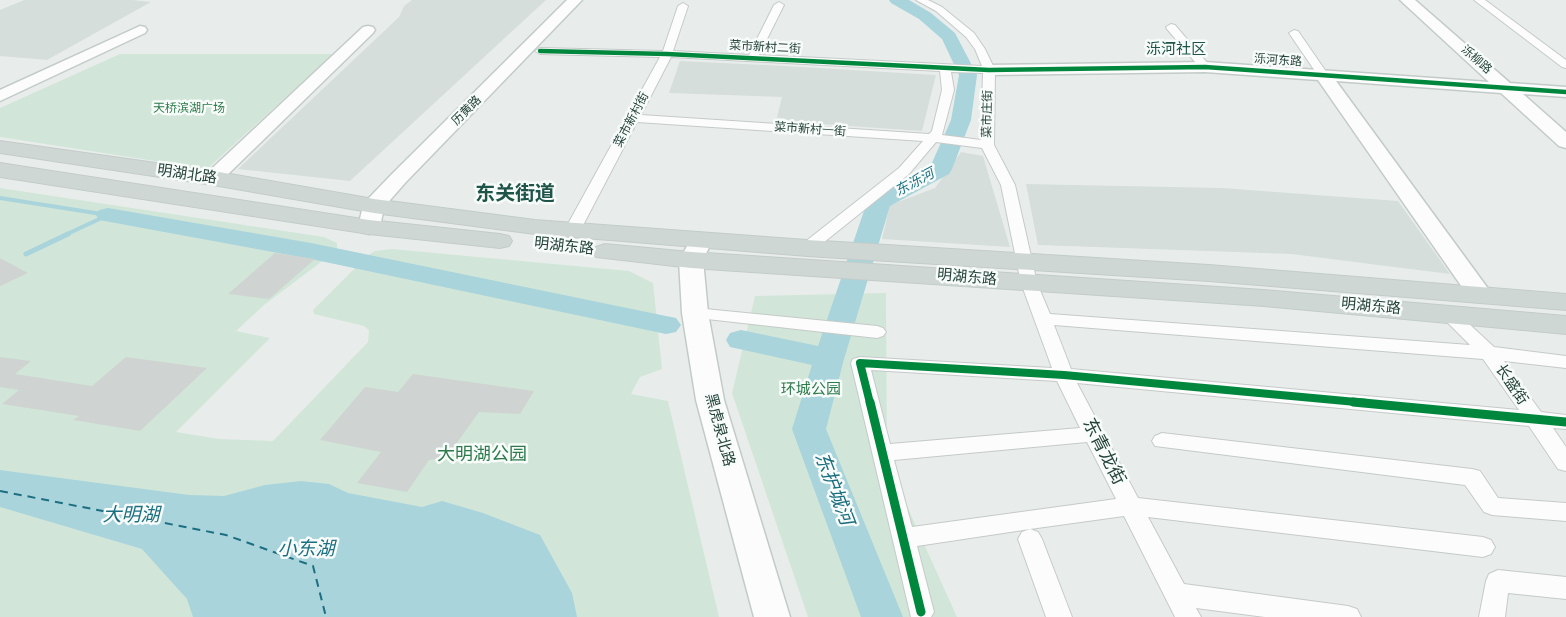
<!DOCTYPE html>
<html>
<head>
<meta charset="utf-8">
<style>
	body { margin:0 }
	canvas { display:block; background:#e8edeb }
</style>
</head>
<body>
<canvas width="1566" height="617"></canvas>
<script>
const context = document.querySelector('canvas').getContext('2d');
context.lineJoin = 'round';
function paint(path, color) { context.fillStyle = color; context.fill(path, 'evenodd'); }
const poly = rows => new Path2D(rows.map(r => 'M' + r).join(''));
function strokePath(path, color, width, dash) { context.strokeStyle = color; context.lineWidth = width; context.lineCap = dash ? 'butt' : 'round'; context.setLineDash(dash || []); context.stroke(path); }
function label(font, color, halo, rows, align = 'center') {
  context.font = font + ' "Roboto Condensed","Noto Sans SC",sans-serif'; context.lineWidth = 5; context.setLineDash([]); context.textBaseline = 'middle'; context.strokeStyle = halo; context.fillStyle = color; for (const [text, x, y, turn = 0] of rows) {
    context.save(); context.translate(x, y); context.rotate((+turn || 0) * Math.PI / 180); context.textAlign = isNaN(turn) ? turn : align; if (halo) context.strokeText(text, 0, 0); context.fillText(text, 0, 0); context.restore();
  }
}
const built = poly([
	[24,0,132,0,151,2,47,60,0,56,0,10],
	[412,0,546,0,350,181,238,169,399,17,404,6],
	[680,61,785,66,936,75,922,131,776,121,782,97,669,93],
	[961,152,983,156,1010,247,882,239,890,205,935,188],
	[1026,184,1222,188,1398,201,1450,274,1291,254,1038,245]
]);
const green = poly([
	[120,54,333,54,207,169,0,137,0,108],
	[0,188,324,237,337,243,337,250,264,305,236,331,270,338,176,432,219,439,273,441,368,342,369,330,364,326,314,314,313,310,367,256,375,251,392,249,629,271,653,283,662,369,640,377,631,394,668,401,719,617,0,617],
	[886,293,887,462,957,617,808,617,732,393,755,296]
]);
const water = poly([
	[0,470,189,495,224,496,265,485,301,481,329,484,348,493,422,507,442,501,483,513,540,535,572,593,577,617,193,617,187,599,142,549,0,507]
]);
const streamFar1 = poly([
	[0,198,108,215,65,235]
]);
const stream = poly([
	[26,254,68,234]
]);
const river = poly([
	[889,0,909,0,931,13,955,33,977,75,971,120,952,169,949,174,890,206,844,359,826,429,903,617,861,617,792,429,812,365,730,347,726,340,730,333,741,330,818,346,867,202,870,197,931,165,951,120,959,75,942,39,919,19,891,3,889,0],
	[108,208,311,243,666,316,676,318,681,325,676,332,666,334,311,259,99,220,96,215,99,210,108,208]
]);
const ferry = poly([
	[0,491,226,535,313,566,326,617]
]);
const building = poly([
	[275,253,315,259,269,299,228,294],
	[0,258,28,273,0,286],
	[0,357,31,361,15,374,92,386,126,357,207,368,140,431,73,420,79,416,2,404,19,390,0,387],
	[413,374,534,391,520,414,479,412,446,458,429,460,407,492,357,483,381,452,320,440,365,387,398,392]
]);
const street = poly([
	[916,0,928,0,942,7,974,33,985,49,995,70,994,145,1015,185,1037,283,1050,314,1470,345,1439,314,1442,310,1448,309,1454,310,1494,347,1566,356,1566,368,1504,361,1541,412,1566,415,1566,429,1553,428,1566,447,1566,471,1558,469,1529,426,1077,383,1138,498,1483,537,1491,540,1495,547,1491,554,1483,557,1148,517,1184,584,1348,606,1357,609,1361,617,1265,617,1196,608,1201,617,1175,617,1124,516,1030,529,1038,532,1042,539,1072,617,1046,617,1018,539,1022,532,1030,529,917,546,934,612,931,617,911,617,851,363,853,359,860,357,1052,368,1021,283,1001,185,982,148,936,142,909,174,813,251,807,253,801,251,799,248,801,245,899,168,923,141,637,122,580,231,577,234,572,236,567,234,564,231,660,57,540,54,535,51,540,48,663,51,678,6,683,3,688,6,673,51,749,55,774,5,779,2,784,5,759,55,982,66,975,49,966,37,936,11,916,0],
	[671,57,940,71,942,90,932,131,929,134,641,115,671,57],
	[951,72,983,73,981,140,942,135,954,90,951,72],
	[1054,325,1483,359,1519,410,1071,369,1054,325],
	[871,370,1057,381,1080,428,890,444,871,370],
	[1087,442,1116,499,912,527,894,460,1087,442],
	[1474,0,1485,0,1566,60,1566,68,1562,67,1474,0],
	[1171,24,1175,25,1209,65,1211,67,1209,69,1201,69,1167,29,1166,27,1171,24],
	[1294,30,1298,31,1327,73,1329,75,1327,77,1319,77,1289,33,1294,30],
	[695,308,877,326,883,328,886,332,883,336,877,338,689,317,686,313,689,309,695,308],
	[1162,433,1472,469,1480,471,1498,498,1566,503,1566,521,1492,515,1484,512,1465,485,1155,446,1152,441,1155,436,1162,433],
	[1498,570,1566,577,1566,599,1508,593,1505,617,1479,617,1486,581,1489,574,1498,570]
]);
const secondary = poly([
	[567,0,582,0,405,183,384,207,380,227,377,232,369,234,361,232,358,227,363,206,366,201,391,175,567,0],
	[1400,0,1415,0,1510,83,1566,87,1566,97,1523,94,1566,132,1566,148,1559,146,1501,93,1336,81,1489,290,1492,295,1489,300,1480,302,1471,300,1318,80,1205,72,989,75,983,73,981,70,983,67,989,65,1205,62,1489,82,1400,0],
	[140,26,145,27,147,30,145,33,0,101,0,90,140,26],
	[368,26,373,27,375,30,373,33,220,182,213,184,206,182,203,178,206,174,363,27,368,26],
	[701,234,709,236,712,241,703,260,708,313,724,400,790,617,754,617,696,400,682,313,679,260,693,236,701,234]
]);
const primary = poly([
	[0,141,213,171,374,199,535,220,807,240,1209,265,1566,294,1566,310,1209,281,807,256,535,234,374,213,213,185,0,153,0,141],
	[0,163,369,220,500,234,509,236,512,241,509,246,500,248,369,234,0,177,0,163],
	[605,244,691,252,1264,290,1566,316,1566,334,1264,306,691,268,596,257,592,252,596,247,605,244]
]);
const cyclewayFar2 = poly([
	[540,51,667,54,989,70,1205,67,1566,92]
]);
const cyclewayFar1 = poly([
	[870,403,860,363,1064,375,1367,403]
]);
const cycleway = poly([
	[870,402,921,612],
	[1353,402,1566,422]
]);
const farStreetnames = [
	["菜市新村二街",765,48,3],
	["泺柳路",1476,60,41],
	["泺河东路",1278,61,4],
	["历黄路",467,111,-45],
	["菜市庄街",988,114,-89],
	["菜市新村街",632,120,-62],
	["菜市新村一街",810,130,4]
];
const farParknames = [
	["天桥滨湖广场",189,109]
];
const farWaternames = [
	["东泺河",915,183,-28]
];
const farQuarternames = [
	["泺河社区",1176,50]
];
const streetNames = [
	["明湖北路",187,175,8],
	["明湖东路",564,247,6],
	["明湖东路",967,278,5],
	["明湖东路",1371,307,5],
	["长盛街",1511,385,56],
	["黑虎泉北路",719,430,75]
];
const parkNames = [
	["环城公园",811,390]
];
const nearStreetnames = [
	["东青龙街",1103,452,63]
];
const nearParknames = [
	["大明湖公园",482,455]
];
const nearWaternames = [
	["东护城河",833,489,69],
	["大明湖",131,516],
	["小东湖",306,550]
];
const districtNames = [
	["东关街道",515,195]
];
paint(built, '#d6dedb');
paint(green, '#d1e6d8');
paint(water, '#a9d4db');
strokePath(streamFar1, '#a9d4db', 4);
strokePath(stream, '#a9d4db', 5);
paint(river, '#a9d4db');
strokePath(ferry, '#1c6f80', 2, [8, 6]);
paint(building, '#cfd4d2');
strokePath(street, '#c5cac8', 2);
strokePath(secondary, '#c3cbc8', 3);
strokePath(primary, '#c3ccc9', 2);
paint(street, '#fcfcfc');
paint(secondary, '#fcfcfc');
paint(primary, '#cfd7d5');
strokePath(cyclewayFar2, '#00873e', 4.5);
strokePath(cyclewayFar1, '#00873e', 8);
strokePath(cycleway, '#00873e', 9);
label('12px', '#24423a', '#f7fbf9', farStreetnames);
label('12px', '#2d7a4b', '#f7fbf9', farParknames);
label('italic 14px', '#1c6f80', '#f7fbf9', farWaternames);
label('15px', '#1f5548', '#f7fbf9', farQuarternames);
label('15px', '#24423a', '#f7fbf9', streetNames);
label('15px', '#2d7a4b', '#f7fbf9', parkNames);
label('18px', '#24423a', '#f7fbf9', nearStreetnames);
label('18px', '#2d7a4b', '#f7fbf9', nearParknames);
label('italic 19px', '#1c6f80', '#f7fbf9', nearWaternames);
label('bold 20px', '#1f5548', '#f7fbf9', districtNames);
</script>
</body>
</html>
